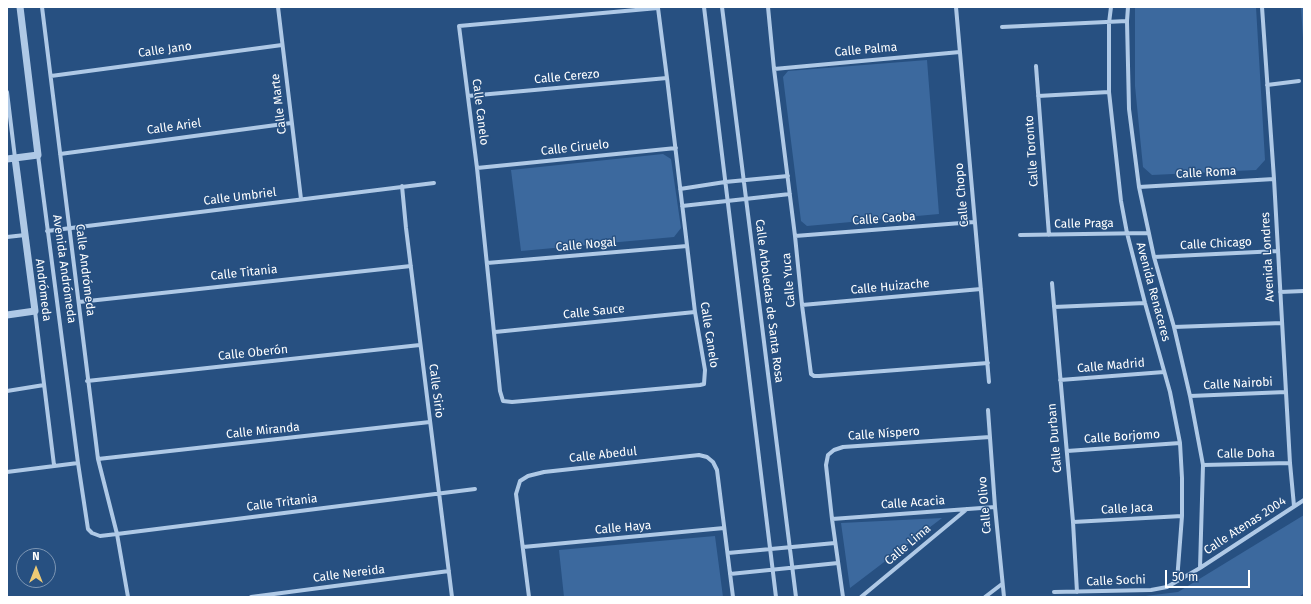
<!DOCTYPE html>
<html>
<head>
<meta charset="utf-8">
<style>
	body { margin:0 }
	#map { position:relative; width:1311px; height:604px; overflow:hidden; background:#275081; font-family:"Fira Sans",sans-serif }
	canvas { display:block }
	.frame { position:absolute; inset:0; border:8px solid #fff; pointer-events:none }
	.north { position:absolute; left:16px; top:548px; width:40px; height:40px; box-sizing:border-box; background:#275081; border:1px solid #7d96b3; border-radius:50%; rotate:0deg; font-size:11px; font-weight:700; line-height:16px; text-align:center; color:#fff }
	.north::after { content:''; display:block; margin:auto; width:14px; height:18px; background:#eeca75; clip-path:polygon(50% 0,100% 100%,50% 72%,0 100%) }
	.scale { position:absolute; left:1165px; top:570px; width:85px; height:18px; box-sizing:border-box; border:2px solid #fff; border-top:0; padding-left:5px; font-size:12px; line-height:14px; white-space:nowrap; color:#fff; -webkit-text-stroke:3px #275081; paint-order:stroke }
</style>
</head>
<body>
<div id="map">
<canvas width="1311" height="604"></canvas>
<div class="frame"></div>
<div class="north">N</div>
<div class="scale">50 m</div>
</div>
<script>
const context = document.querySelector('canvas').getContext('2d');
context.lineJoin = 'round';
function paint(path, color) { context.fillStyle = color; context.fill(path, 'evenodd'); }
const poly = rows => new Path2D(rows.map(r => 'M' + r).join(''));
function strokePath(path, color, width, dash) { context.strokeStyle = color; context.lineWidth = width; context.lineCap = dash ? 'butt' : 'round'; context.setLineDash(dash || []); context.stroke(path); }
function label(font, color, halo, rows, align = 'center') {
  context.font = font + ' "Fira Sans",sans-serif'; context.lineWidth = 3; context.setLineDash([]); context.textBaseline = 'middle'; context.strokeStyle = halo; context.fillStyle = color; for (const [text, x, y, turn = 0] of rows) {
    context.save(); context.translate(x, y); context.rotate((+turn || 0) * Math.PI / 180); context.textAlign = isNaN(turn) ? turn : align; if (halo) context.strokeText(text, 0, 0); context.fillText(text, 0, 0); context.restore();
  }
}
const green = poly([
	[1135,7,1256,7,1265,160,1256,170,1152,175,1143,167,1135,86],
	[1301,7,1304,7,1304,54],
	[927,60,939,214,807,226,801,221,783,77,788,71],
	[663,154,671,159,681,228,674,237,521,251,511,170],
	[1304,515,1304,593,1299,597,1137,597,1178,592],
	[942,518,850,588,841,523],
	[715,536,723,597,564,597,559,550]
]);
const minor = poly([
	[42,7,98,459,117,534,128,597],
	[278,7,301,199],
	[704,7,776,597],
	[722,7,796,597],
	[768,7,774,69,795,236,802,305,811,374,814,376,819,376,988,363],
	[956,7,989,382],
	[1111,7,1109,23,1109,92,1121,201,1127,233,1145,303,1170,392,1180,443,1182,478,1182,516,1177,581],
	[1128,7,1127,21,1129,109,1139,187,1154,257,1174,327,1190,396,1203,465,1200,568],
	[1262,7,1274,179,1290,463,1294,506],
	[658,8,667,78,695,312,705,370,704,384,700,385,512,402,503,401,500,391,477,168,459,26,658,8],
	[1002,27,1127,21],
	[1036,66,1049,235],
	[774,69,960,52],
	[51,76,282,45],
	[1267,85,1299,81],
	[7,92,15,158],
	[468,96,667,78],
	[1038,96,1109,92],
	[60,154,291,123],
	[38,155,78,463,88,529,92,533,100,536,117,534,475,489],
	[477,168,676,148],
	[402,186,406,228,452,597],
	[1139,187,1274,179],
	[680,189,725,182,788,176],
	[682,206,790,194],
	[47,231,434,183],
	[1020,235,1149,233],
	[795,236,974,222],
	[7,237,25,235],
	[1154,257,1278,251],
	[487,263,687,246],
	[1052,283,1073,522,1077,592],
	[1280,292,1304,291],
	[79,302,411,266],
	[802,305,981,289],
	[1054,307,1145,303],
	[35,311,54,465],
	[1174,327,1282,323],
	[495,332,695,312],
	[1060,380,1164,372],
	[87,381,420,345],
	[7,391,44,385],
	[1190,396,1286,392],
	[988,410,995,507,1004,597],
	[1067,451,1180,443],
	[98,459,430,422],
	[1203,465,1290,463],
	[7,472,78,463],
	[832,519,995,507],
	[1073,522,1182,516],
	[523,547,724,528],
	[728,553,835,543],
	[730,574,838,563],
	[1054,592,1151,590,1167,587,1200,568,1304,500],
	[251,597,449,571],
	[529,597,516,494,520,481,528,476,544,472,699,455,707,457,713,462,717,470,733,597],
	[843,597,832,519,826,465,828,455,834,450,843,447,990,437],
	[861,597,967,509],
	[985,597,1002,584]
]);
const tertiary = poly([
	[7,159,38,155,20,7],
	[7,315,35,311,15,158]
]);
const streetNames = [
	["Calle Jano",165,50,-8],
	["Calle Palma",866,50,-5],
	["Calle Cerezo",567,77,-5],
	["Calle Marte",279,104,-97],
	["Calle Canelo",480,112,83],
	["Calle Ariel",174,127,-8],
	["Calle Ciruelo",575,148,-6],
	["Calle Toronto",1032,151,-94],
	["Calle Roma",1206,173,-3],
	["Calle Chopo",962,195,-95],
	["Calle Umbriel",240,197,-7],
	["Calle Caoba",884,219,-4],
	["Calle Praga",1084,224,-1],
	["Calle Chicago",1216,244,-3],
	["Calle Nogal",586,245,-5],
	["Avenida Londres",1268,257,-93],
	["Avenida Andrómeda",64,269,82],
	["Calle Andrómeda",85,270,83],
	["Calle Titania",244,273,-6],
	["Calle Yuca",789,280,-95],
	["Calle Huizache",890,287,-5],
	["Andrómeda",43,290,83],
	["Avenida Renaceres",1153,292,75],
	["Calle Arboledas de Santa Rosa",769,301,83],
	["Calle Sauce",594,312,-6],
	["Calle Canelo",709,335,81],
	["Calle Oberón",253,353,-6],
	["Calle Madrid",1111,366,-5],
	["Calle Nairobi",1238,384,-3],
	["Calle Sirio",436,391,83],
	["Calle Miranda",263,431,-6],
	["Calle Níspero",884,434,-4],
	["Calle Borjomo",1122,437,-4],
	["Calle Durban",1055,438,-95],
	["Calle Doha",1246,454,-1],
	["Calle Abedul",603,455,-6],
	["Calle Tritania",282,503,-7],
	["Calle Acacia",913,503,-4],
	["Calle Olivo",985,505,-95],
	["Calle Jaca",1127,509,-3],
	["Calle Atenas 2004",1245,526,-33],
	["Calle Haya",623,528,-5],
	["Calle Lima",908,545,-40],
	["Calle Nereida",349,574,-7],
	["Calle Sochi",1116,581,-2]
];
paint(green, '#3c699e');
strokePath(minor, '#afc9e6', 4);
strokePath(tertiary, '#afc9e6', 7);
label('12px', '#fff', '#275081', streetNames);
</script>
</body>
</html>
